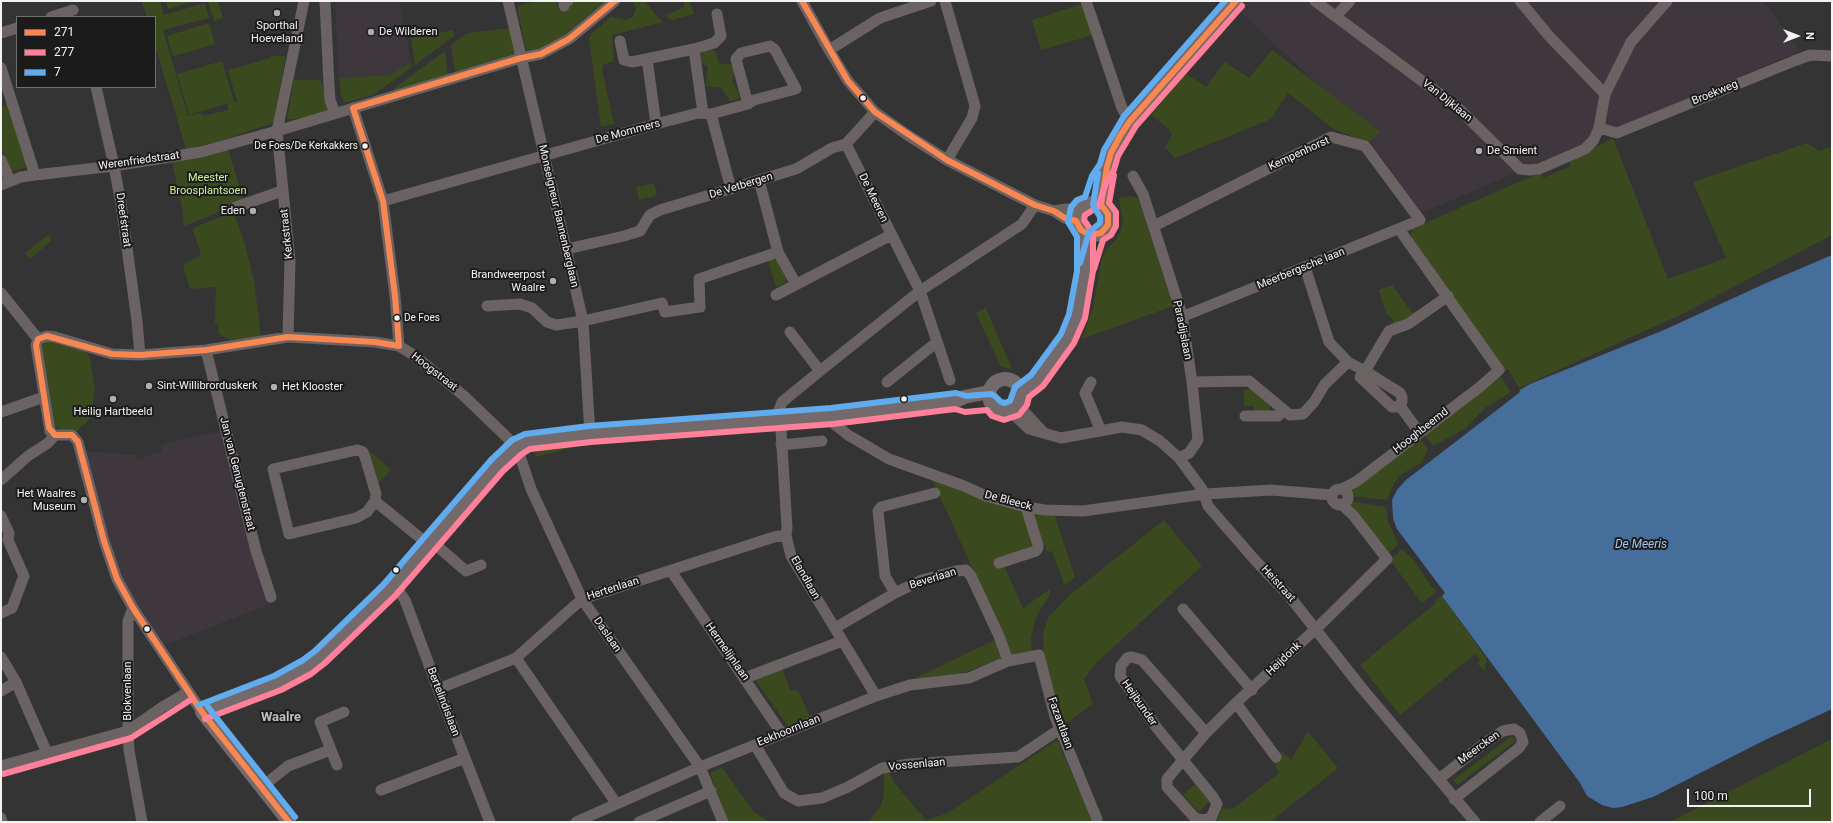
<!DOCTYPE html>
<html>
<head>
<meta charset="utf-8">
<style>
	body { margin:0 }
	#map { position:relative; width:1833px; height:823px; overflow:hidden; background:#343434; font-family:Roboto,sans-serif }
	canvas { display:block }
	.frame { position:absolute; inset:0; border:2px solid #f4f3f4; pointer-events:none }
	.legend { position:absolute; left:16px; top:16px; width:140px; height:72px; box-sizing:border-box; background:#1c1b1c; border:1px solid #727172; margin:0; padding:5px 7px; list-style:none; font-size:12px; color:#f4f3f4 }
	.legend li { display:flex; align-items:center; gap:8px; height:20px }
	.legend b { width:20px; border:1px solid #727172 }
	.north { position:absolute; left:1777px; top:16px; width:40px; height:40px; -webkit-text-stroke:3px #1c1b1c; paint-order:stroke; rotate:90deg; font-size:11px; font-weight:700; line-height:16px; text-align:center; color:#f4f3f4 }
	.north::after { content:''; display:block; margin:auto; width:14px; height:18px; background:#f4f3f4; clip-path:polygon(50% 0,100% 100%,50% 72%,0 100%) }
	.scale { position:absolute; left:1687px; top:789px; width:124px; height:18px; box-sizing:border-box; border:2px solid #f4f3f4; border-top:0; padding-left:5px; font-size:12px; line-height:14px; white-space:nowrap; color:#f4f3f4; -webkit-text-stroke:3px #1c1b1c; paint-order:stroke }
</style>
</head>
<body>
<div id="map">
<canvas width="1833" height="823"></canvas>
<div class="frame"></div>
<ul class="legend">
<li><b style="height:5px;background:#f88751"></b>271</li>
<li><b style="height:5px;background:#ff8098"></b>277</li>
<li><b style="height:5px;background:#60acee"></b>7</li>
</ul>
<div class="north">N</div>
<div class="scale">100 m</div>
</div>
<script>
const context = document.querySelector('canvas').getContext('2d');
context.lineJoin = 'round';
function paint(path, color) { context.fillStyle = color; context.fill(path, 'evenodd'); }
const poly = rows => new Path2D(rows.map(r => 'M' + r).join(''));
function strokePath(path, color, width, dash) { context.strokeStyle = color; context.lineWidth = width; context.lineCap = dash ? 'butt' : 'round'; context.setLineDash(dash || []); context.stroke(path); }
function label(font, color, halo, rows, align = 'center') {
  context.font = font + ' Roboto,sans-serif'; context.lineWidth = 4; context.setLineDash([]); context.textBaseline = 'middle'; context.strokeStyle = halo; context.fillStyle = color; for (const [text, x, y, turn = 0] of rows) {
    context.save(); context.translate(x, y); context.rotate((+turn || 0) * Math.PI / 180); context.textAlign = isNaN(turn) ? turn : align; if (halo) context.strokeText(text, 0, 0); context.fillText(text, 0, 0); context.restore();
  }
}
const built = poly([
	[335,1,400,1,411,62,390,75,339,78],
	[1229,1,1764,1,1800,51,1422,213,1354,119],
	[224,430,239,496,272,603,163,646,122,578,111,549,85,451,136,455,138,460,162,451,161,444]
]);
const green = poly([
	[141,1,160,1,164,15,205,3,209,18,163,30,188,116,200,113,204,116,228,110,228,103,189,115,177,74,222,61,234,101,231,103,237,101,228,70,270,58,271,56,286,56,273,123,214,143,186,149,155,45,155,17,147,17],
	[166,1,195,1,168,9],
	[218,1,223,18,214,21,208,2],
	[540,1,556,1,558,10,564,10,570,3,579,1,607,1,587,16,562,38,540,49,526,50,517,6],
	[632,1,645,1,659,19,664,22,612,35,614,61,603,65,602,70,614,124,601,127,589,39,591,34,611,17,627,20,633,17,636,8],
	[684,1,689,1,694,14,672,20,668,19,666,15,684,7],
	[1082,4,1093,35,1041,50,1032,20],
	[209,23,215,44,173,56,167,36],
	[511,28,516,54,457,72,455,71,451,45,454,43,468,33],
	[453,30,454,36,415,65,411,38],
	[711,50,715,51,719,63,733,65,735,68,732,81,739,93,738,100,730,101,722,88,705,86,708,69,707,66,701,62,701,57,702,52],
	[1272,50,1380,131,1368,143,1334,129,1288,93,1271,119,1175,158,1165,147,1172,135,1168,128,1151,115,1186,74,1206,87,1225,62,1249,78],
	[445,51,448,75,388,94,404,81],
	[411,62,412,67,373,95,344,103,341,95,339,78,390,75],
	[294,80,321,80,329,111,297,119,287,119],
	[8,105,30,167,11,171,1,148,1,107],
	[1613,138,1668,279,1726,258,1693,182,1807,143,1819,151,1832,147,1832,235,1682,314,1519,388,1508,369,1504,372,1410,239,1412,229,1541,172,1543,178,1571,166,1569,161],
	[228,149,244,202,184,226,182,207,172,162],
	[654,183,657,196,639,200,636,187],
	[1130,196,1138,198,1173,306,1082,339,1093,308,1102,258,1107,249,1116,240,1121,230,1123,221,1119,198],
	[226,215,235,217,244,241,254,280,261,336,231,340,219,334,218,324,215,324,216,287,190,289,183,265,201,255,193,230,195,227],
	[48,235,52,240,30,259,25,253],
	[773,259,781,263,787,276,785,283,776,287,768,260],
	[1392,285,1414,315,1399,324,1391,325,1394,320,1386,314,1379,290],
	[986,308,1012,369,1001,367,976,313],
	[48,340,85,351,89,355,95,388,90,419,77,431,59,429,53,424,40,346],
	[1500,375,1511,392,1485,408,1466,428,1433,446,1423,433],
	[1244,389,1254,390,1254,392,1260,398,1267,399,1270,402,1270,414,1254,411,1254,406,1244,406],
	[1419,437,1428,449,1421,463,1400,475,1394,483,1387,500,1350,496,1349,491],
	[574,440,575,447,536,457,534,449],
	[370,451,391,470,378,483],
	[932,479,1021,508,1036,545,994,561,997,568,1004,566,1023,608,1050,589,1050,595,1040,610,1034,623,1031,639,1032,651,1010,656,996,620],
	[1350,501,1386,507,1388,521,1398,544,1387,555,1345,506],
	[1032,511,1054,514,1075,577,1068,583,1064,584,1052,551,1047,552],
	[1164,520,1202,566,1095,664,1084,679,1093,704,1062,726,1044,656,1043,634,1048,618,1072,593],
	[1402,549,1413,559,1431,586,1437,591,1422,603,1390,560],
	[1442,596,1487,659,1485,666,1485,672,1477,663,1480,660,1475,654,1400,715,1360,665,1436,603,1435,601],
	[997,639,1002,659,959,674,907,682],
	[782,668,790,690,798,691,811,719,793,726,787,725,755,679],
	[1308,732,1338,768,1270,822,1215,822,1219,816,1222,808,1233,809,1279,773,1272,760,1282,752,1291,760],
	[1512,736,1516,741,1457,785,1453,780],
	[1832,739,1832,822,1670,822,1742,785],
	[1057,740,1076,784,1097,822,869,822,880,807,884,796,884,772,888,771,895,784,926,820,946,814],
	[722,767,753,811,769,822,728,822,710,773],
	[1195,784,1209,801,1199,812,1183,795]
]);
const water = poly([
	[1832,255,1832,709,1765,740,1653,797,1622,807,1613,808,1602,805,1587,796,1580,783,1442,596,1445,593,1397,529,1393,518,1392,500,1397,490,1406,480,1519,393,1520,390,1530,384,1664,330,1764,284]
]);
const minor = poly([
	[325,1,329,85,330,100,335,113],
	[508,1,583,321,590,434],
	[802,1,829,50,848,81,875,112,906,134,947,160,1035,205,1054,211,1065,218,1076,221],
	[945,1,975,106,972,118,947,160],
	[1086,1,1122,108,1130,121],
	[1315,1,1457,107,1516,165,1520,169,1529,170,1539,169,1585,149,1593,141,1599,128,1605,94,1549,36,1520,1],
	[564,6,564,2,568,1],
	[1336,16,1350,1],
	[51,17,73,10],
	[1,33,17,28],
	[620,41,624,60,632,62,694,49],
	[829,50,880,18,931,1],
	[647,59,656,124],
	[1,68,35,175],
	[96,87,114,166,121,204,137,321,140,355],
	[1605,94,1631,42,1667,1],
	[353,108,383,201,395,296,399,346],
	[875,112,846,144,920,291,950,380],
	[703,113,694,49,714,43,721,36,717,14],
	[711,114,731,189],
	[1599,128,1617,133,1794,61,1810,55,1832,56],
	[1,160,10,181],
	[1133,176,1143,194,1182,315,1192,382,1198,440,1189,453,1179,458],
	[759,180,778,252,796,284],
	[1,185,21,177,35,175,114,166,201,152,277,131,521,58,541,54,569,39,615,1],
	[383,201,656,124,698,113,711,114,748,104,754,100,796,89,775,50,770,46,741,53,736,59,748,104],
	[236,207,282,191],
	[1054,211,1067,209,1078,211],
	[1154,226,1331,137,1365,146,1420,220,1189,314,1182,315],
	[567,249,624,236,640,231,650,215,660,210,796,169,832,148,846,144],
	[1305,267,1329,342,1348,362,1365,371,1400,393,1402,397,1402,402,1398,407,1392,407,1360,377,1365,371,1389,331,1408,324,1448,296],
	[1,293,38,339],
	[776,295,891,235],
	[487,306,520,304,532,308,547,322,556,325,583,321,662,303,665,312,700,307,699,279,778,252],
	[790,332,820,371],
	[288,337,290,261,277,131,304,1],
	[206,350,256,551,271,597],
	[887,382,937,342],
	[1091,382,1085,393,1101,431],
	[1192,382,1249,381,1290,415,1303,414,1314,402,1325,384,1348,362],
	[1018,405,1043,432],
	[1400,406,1419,432],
	[1010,411,1029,429,1061,438,1122,427,1142,430,1160,441,1179,458,1202,489,1208,506,1254,559,1290,597,1361,687,1475,822],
	[1,412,44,397],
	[832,416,833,423,848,435,889,459,964,486,986,496,1026,507,1045,510,1083,511,1205,494,1271,490,1332,495],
	[1245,416,1278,416,1284,410],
	[781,445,822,441],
	[357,450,363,452,365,457,376,494,375,501,367,512,356,518,289,534,273,469,357,450],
	[1,480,28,456,48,443,55,435],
	[1342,489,1357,481,1481,386,1499,370,1399,229],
	'1332 497a8 8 0 1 1 16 0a8 8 0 1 1-16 0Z',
	[375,501,424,541,436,545,466,571,481,565],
	[1,516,9,533,8,540,24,576,12,608,1,613],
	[999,563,1036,551,1038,548,1038,545,1026,507],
	[671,571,782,734],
	[394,584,405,600,438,689,490,822],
	[895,593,885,576,878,511,881,507,935,493],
	[133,608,128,621,128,731,129,750,142,822],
	[1183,609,1252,690],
	[835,628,895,593,922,580,956,571,966,570,971,576,999,636,1008,661],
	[1,657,16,682,47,753],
	[516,658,616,803],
	[745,678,842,641],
	[438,689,516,658,582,599,774,537,786,535],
	[1,691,16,682],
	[876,696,791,556,786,535,787,528,781,430,778,413,782,402,820,371,920,291,1022,224,1035,205],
	[1236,703,1276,757],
	[202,712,133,608,117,579,104,541,78,442,72,435,55,435,50,431,36,345,38,339,47,336,55,337,112,354,140,355,206,350,288,337,375,342,399,346,415,356,464,396,517,447,531,489,582,599,700,767,723,822],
	[1206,733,1142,660,1132,657,1127,658,1121,666,1120,676,1157,728,1183,760,1213,797,1217,804,1211,818,1203,820,1195,818,1167,787,1167,779,1183,760,1206,733,1236,703,1322,623,1387,559,1353,515,1341,504],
	[755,745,784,793,798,801,822,798,848,787,882,768,910,764,1018,757,1060,729],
	[337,765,320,722,344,712],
	[1,766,128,731,161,708,188,692],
	[1439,779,1486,742,1503,731,1514,729,1520,733,1523,742,1519,748,1454,799],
	[262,787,288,766,330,750],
	[381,790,465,758],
	[1,818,2,822],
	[576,822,700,767,876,696,910,685,969,678,1008,661,1039,655,1055,717,1097,819],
	[639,822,711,791],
	[1540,822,1560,806]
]);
const major = poly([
	'1077 219a16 16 0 1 1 32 0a16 16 0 1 1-32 0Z',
	[1101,205,1107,167,1111,153,1130,121,1236,1],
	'989 395a16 16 0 1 1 32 0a16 16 0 1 1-32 0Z',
	[1021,392,1037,381,1068,338,1077,316,1083,289,1085,271,1085,234],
	[289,822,202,712,277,683,307,667,320,657,389,591,497,465,517,447,528,441,548,437,832,416,956,401,964,397,989,392]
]);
const bus1 = poly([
	[802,1,848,81,875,112,947,160,1035,205,1054,211,1065,218,1076,221,1081,230,1090,235,1101,233,1108,225,1108,214,1101,205,1107,167,1111,153,1120,136,1130,121,1236,1],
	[353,108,521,58,541,54,569,39,615,1],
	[353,108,383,201,395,296,399,346],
	[289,822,202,712,133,608,117,579,104,541,78,442,72,435,55,435,49,428,36,345,38,339,47,336,112,354,140,355,206,350,288,337,375,342,399,346]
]);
const bus2 = poly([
	[1094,269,1103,240,1111,235,1116,226,1116,212,1109,203,1114,175],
	[205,719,281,690,311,674,325,663,395,596,503,471,522,454,530,449,591,442,833,424,955,409,965,412,987,410,992,416,1004,420,1019,415,1027,405,1029,397,1043,386,1074,343,1085,318,1093,271,1093,233,1084,220,1085,215,1098,207,1106,183,1114,170,1118,156,1136,126,1242,6],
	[3,774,131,738,192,699]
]);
const bus3 = poly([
	[1080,263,1089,232,1100,223,1100,217,1093,205,1098,173],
	[199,705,274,676,303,660,315,651,383,585,491,460,512,440,525,434,589,426,831,408,956,393,966,396,991,394,995,396,1001,402,1005,403,1010,401,1015,387,1031,375,1061,334,1069,314,1077,271,1077,237,1068,222,1071,207,1077,200,1085,197,1092,176,1100,164,1104,150,1124,116,1225,1],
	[208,707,295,817]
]);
const markers = [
	[277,13,4,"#b1b0b1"],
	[371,32,4,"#b1b0b1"],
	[863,98,3.5,"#f4f3f4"],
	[365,146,3.5,"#f4f3f4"],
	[1479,151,4,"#b1b0b1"],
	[253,211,4,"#b1b0b1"],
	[553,281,4,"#b1b0b1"],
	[397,318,3.5,"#f4f3f4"],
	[149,386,4,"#b1b0b1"],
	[274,387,4,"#b1b0b1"],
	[113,399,4,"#b1b0b1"],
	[904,399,3.5,"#f4f3f4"],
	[84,500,4,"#b1b0b1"],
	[396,570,3.5,"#f4f3f4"],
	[147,629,3.5,"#f4f3f4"]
];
const busNames = [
	["De Foes/De Kerkakkers",358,146],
	["De Foes",404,318,"left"]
];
const poiNames = [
	["Sporthal",277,26,"center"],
	["Hoeveland",277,39,"center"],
	["De Wilderen",379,32],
	["De Smient",1487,151],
	["Eden",245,211,"right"],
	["Brandweerpost",545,275,"right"],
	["Waalre",545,288,"right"],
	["Sint-Willibrorduskerk",157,386],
	["Het Klooster",282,387],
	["Heilig Hartbeeld",113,412,"center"],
	["Het Waalres",76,494,"right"],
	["Museum",76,507,"right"]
];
const streetNames = [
	["Broekweg",1715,93,-22],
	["Van Dijklaan",1447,101,39],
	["De Mommers",628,132,-15],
	["Kempenhorst",1299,154,-25],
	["Werenfriedstraat",139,161,-8],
	["De Vetbergen",741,186,-17],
	["De Meeren",873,198,64],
	["Monseigneur Bannenberglaan",558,216,77],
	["Dreefstraat",123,220,82],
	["Kerkstraat",287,234,-96],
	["Meerbergsche laan",1301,269,-22],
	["Paradijslaan",1182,330,79],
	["Hoogstraat",434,372,38],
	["Hooghbeemd",1421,431,-38],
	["Jan van Genugtenstraat",237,474,76],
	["De Bleeck",1008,501,15],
	["Elandlaan",805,578,60],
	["Beverlaan",933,579,-17],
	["Heistraat",1278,584,48],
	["Hertenlaan",613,589,-18],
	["Daslaan",607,635,55],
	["Hermelijnlaan",727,652,55],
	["Heijdonk",1284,659,-44],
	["Blokvenlaan",128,691,-90],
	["Bertelindislaan",443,702,69],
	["Heijbunder",1139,703,55],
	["Fazantlaan",1060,723,70],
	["Eekhoornlaan",789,731,-22],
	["Meercken",1479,748,-36],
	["Vossenlaan",917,765,-5]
];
const parkNames = [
	["Meester",208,178],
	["Broosplantsoen",208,191]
];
const waterNames = [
	["De Meeris",1641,545]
];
const quarterNames = [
	["Waalre",281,718]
];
paint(built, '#3e373d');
paint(green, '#3b4a1e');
paint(water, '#466e9b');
strokePath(minor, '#6b6264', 11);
strokePath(major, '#756a6b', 14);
strokePath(bus1, '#f88751', 6);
strokePath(bus2, '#ff8098', 6);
strokePath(bus3, '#60acee', 6);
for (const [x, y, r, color] of markers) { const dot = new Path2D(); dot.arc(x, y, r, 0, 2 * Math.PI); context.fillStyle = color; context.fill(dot); strokePath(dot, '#1c1b1c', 1.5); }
label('10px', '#f4f3f4', '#1c1b1c', busNames, 'right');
label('11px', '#f4f3f4', '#1c1b1c', poiNames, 'left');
label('11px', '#f4f3f4', '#1c1b1c', streetNames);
label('11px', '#d0f398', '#1c1b1c', parkNames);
label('italic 12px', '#a1c6f1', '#1c1b1c', waterNames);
label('bold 13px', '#c0bdbf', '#1c1b1c', quarterNames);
</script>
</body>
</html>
